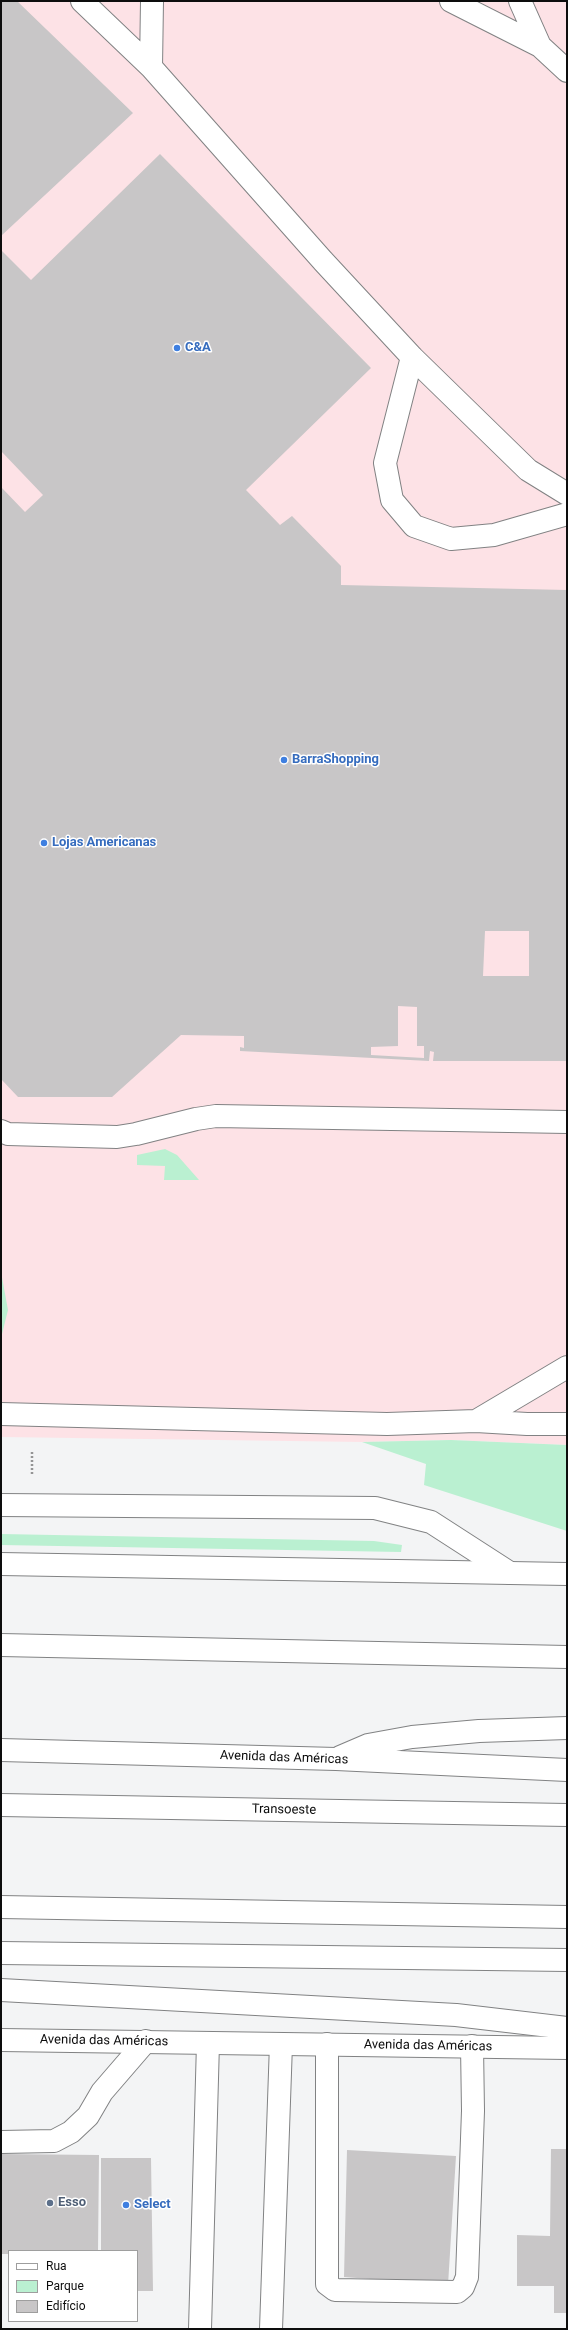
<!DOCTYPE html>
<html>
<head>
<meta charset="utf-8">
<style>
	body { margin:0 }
	#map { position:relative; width:568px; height:2330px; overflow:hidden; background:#f3f4f5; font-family:Roboto,sans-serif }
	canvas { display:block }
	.frame { position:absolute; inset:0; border:2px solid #0d0d0d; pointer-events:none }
	.legend { position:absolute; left:8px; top:2250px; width:130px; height:72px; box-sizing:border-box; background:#fff; border:1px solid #9e9e9e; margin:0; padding:5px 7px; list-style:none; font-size:12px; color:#0d0d0d }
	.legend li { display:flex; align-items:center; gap:8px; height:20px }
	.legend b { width:20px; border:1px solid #9e9e9e }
</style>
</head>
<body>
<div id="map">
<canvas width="568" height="2330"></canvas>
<div class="frame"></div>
<ul class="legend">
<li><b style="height:5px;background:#fff"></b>Rua</li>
<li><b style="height:11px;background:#baf0d1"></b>Parque</li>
<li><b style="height:11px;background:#c8c6c7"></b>Edifício</li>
</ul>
</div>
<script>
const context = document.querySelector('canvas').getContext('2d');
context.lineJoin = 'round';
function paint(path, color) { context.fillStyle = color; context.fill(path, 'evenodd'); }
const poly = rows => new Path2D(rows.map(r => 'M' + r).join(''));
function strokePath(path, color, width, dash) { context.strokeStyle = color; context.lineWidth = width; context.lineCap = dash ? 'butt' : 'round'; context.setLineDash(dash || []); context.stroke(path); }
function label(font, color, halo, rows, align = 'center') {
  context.font = font + ' Roboto,sans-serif'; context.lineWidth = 3; context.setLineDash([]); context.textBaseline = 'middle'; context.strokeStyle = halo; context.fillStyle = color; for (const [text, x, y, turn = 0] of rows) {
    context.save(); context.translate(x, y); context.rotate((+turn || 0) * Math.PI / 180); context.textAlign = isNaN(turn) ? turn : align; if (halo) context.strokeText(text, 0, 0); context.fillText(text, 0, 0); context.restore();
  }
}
const commercial = poly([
	[1,1,567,1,567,1445,451,1440,362,1442,1,1437]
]);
const green = poly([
	[165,1149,177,1155,199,1180,164,1180,165,1166,137,1165,137,1155],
	[1,1272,8,1310,1,1338],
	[451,1440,567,1445,567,1531,424,1485,426,1464,362,1442],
	[1,1534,374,1541,402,1545,401,1552,1,1545]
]);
const building = poly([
	[1,1,17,1,133,113,1,236],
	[160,154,371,368,246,490,280,525,292,516,341,566,341,585,567,590,567,1061,433,1061,434,1052,430,1051,429,1061,240,1051,240,1047,244,1048,244,1036,181,1035,112,1097,18,1097,1,1079,1,487,25,512,43,495,1,451,1,250,31,280],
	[485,931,529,931,529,976,483,976],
	[398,1006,417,1007,417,1046,424,1046,424,1058,371,1055,371,1047,398,1046],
	[551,2149,567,2149,567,2313,554,2313,554,2286,517,2286,517,2235,550,2236],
	[347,2150,456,2156,448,2285,344,2277],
	[1,2154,99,2155,98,2251,9,2251,9,2254,1,2254],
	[101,2158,151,2158,153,2291,137,2291,137,2251,101,2251]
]);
const path = poly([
	[32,1452,32,1475]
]);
const minor = poly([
	[82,1,151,67,323,261,412,357,528,470,567,494],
	[451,1,540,46,567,71],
	[520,1,540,46],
	[151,67,152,1],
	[412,357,385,463,392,500,414,526,451,539,494,535,567,514],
	[1,1131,8,1134,117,1137,136,1134,196,1119,216,1116,567,1122],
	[1,1414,387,1424,476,1421,567,1367],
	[476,1421,527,1424,567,1424],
	[1,1505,375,1508,431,1522,510,1573],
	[1,1805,567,1815],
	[1,1907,567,1917],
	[327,2044,327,2284,335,2290,457,2292,463,2287,467,2277,473,2111,472,2046],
	[1,2142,54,2141,71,2132,88,2116,102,2092,146,2041],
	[200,2329,208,2043],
	[271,2329,281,2044]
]);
const major = poly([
	[1,1564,567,1574],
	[1,1645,567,1657],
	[1,2040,567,2048]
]);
const highway = poly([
	[1,1750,336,1759,567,1770],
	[340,1757,368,1745,412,1737,479,1731,567,1728],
	[1,1953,567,1960],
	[1,1990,456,2015,567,2028]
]);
const markers = [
	[177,348,4,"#3f7fe0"],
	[284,760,4,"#3f7fe0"],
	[44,843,4,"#3f7fe0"],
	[50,2203,4,"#5c6f8a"],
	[126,2205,4,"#3f7fe0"]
];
const shopNames = [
	["C&A",185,348],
	["BarraShopping",292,760],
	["Lojas Americanas",52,843],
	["Select",134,2205]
];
const streetNames = [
	["Avenida das Américas",284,1758,2],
	["Transoeste",284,1810,1],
	["Avenida das Américas",104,2041,1],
	["Avenida das Américas",428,2046,1]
];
const serviceNames = [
	["Esso",58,2203]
];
paint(commercial, '#fde2e6');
paint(green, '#baf0d1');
paint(building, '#c8c6c7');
strokePath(minor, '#818283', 24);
strokePath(major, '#818283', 24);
strokePath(highway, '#818283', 24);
strokePath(path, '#949495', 2.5, [2, 2]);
strokePath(minor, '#fff', 22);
strokePath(major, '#fff', 22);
strokePath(highway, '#fff', 22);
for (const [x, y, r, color] of markers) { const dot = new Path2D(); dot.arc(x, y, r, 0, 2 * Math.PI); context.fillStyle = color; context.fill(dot); strokePath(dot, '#fff', 1.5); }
label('bold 13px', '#366cbe', '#fff', shopNames, 'left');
label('13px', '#0d0d0d', '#fff', streetNames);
label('bold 13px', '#4e5e75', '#fff', serviceNames, 'left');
</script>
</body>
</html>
